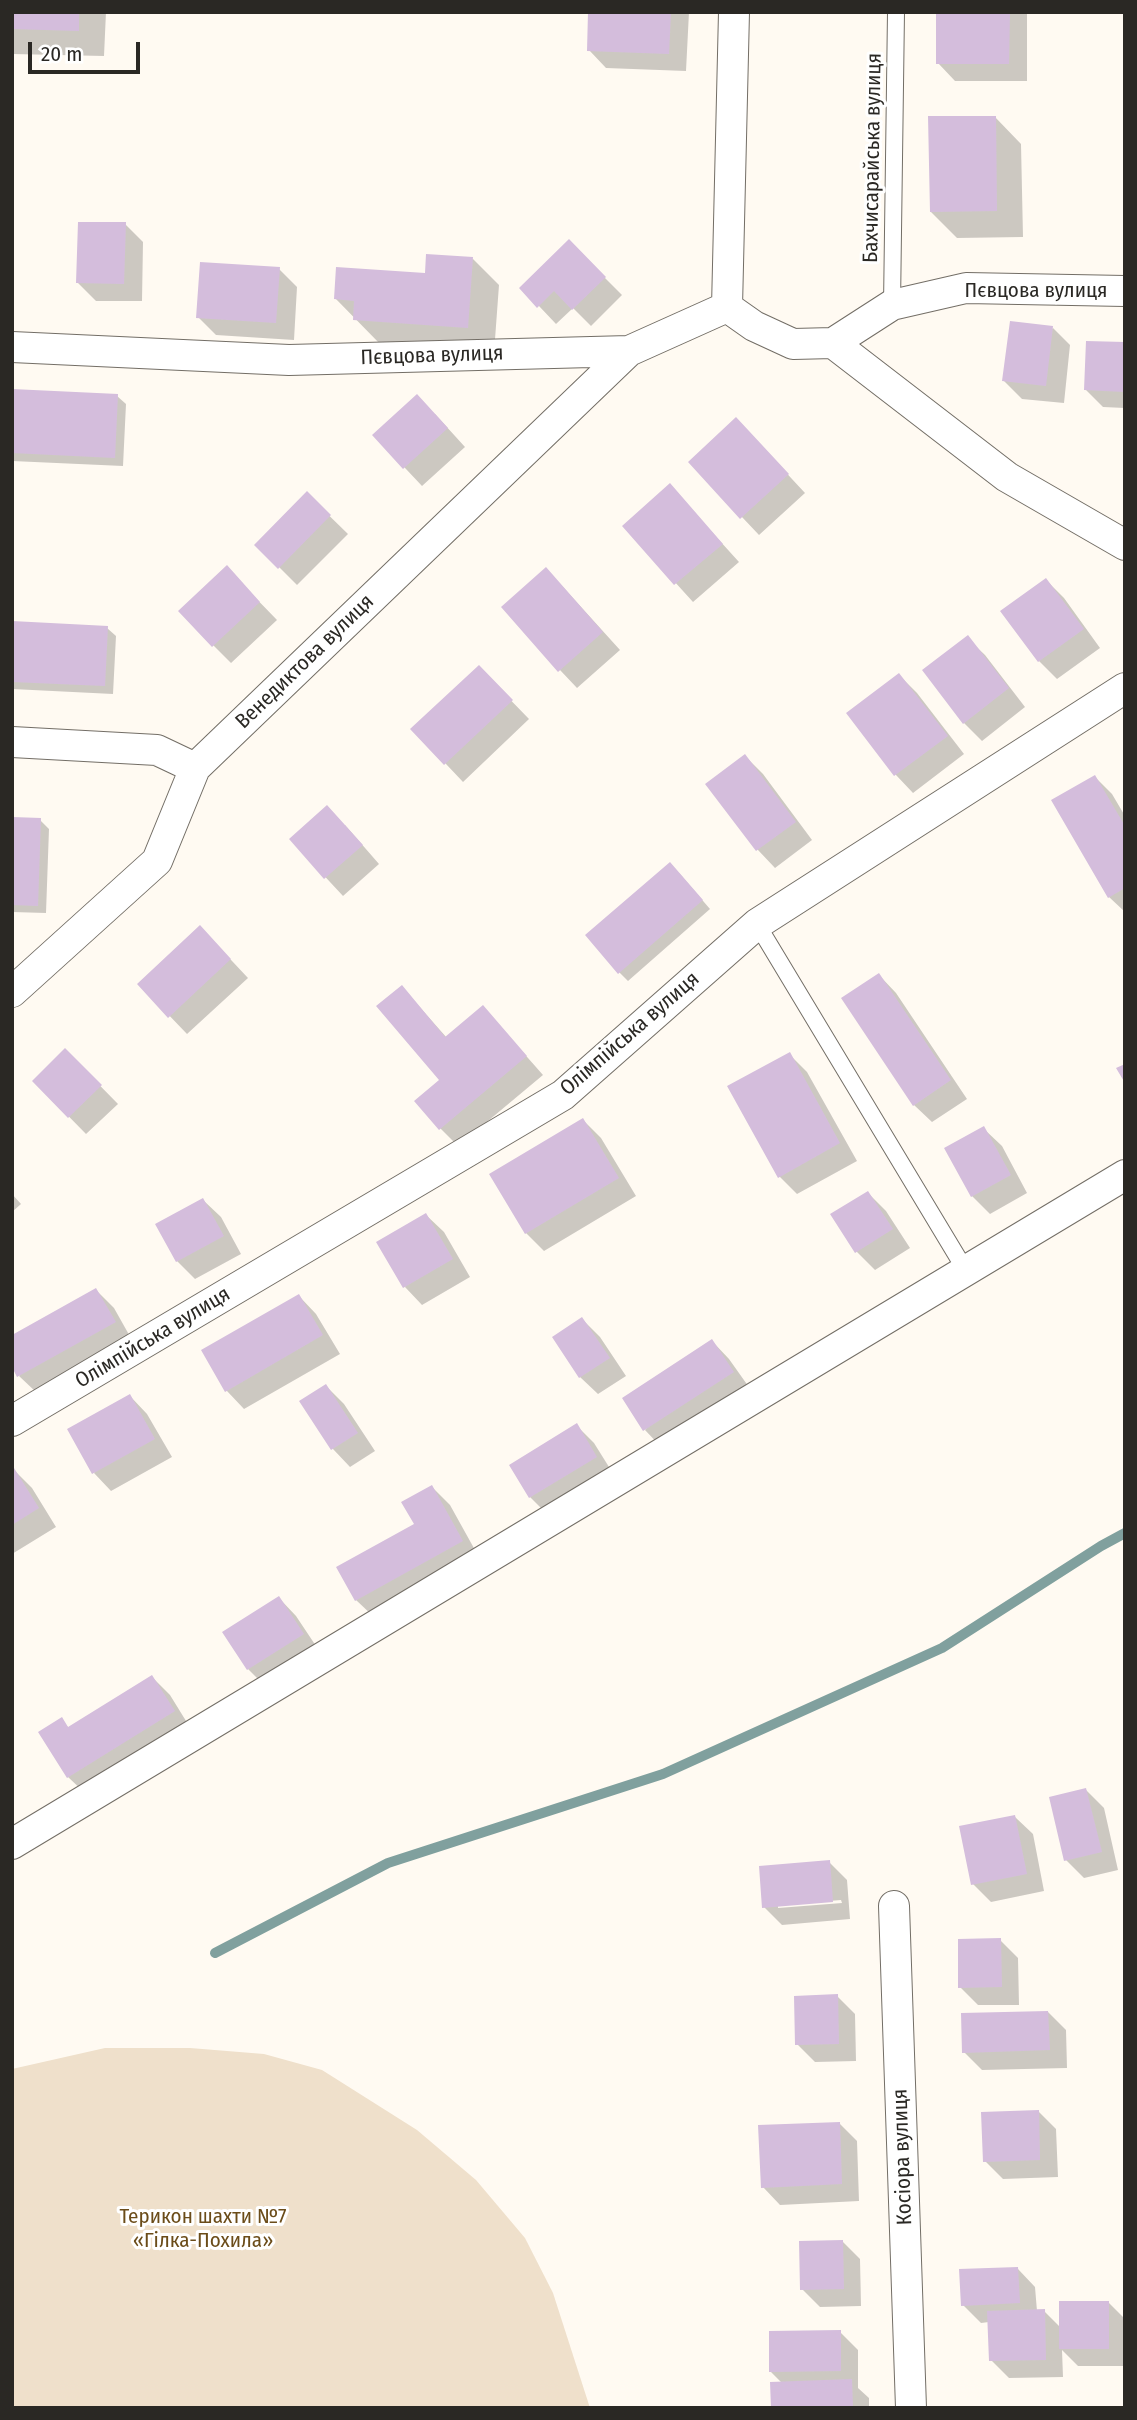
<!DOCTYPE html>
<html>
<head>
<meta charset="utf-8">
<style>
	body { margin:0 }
	#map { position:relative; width:1137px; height:2420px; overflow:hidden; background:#fffaf2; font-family:"Fira Sans Condensed",sans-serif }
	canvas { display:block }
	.frame { position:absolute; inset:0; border:14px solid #2a2824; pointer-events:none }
	.scale { position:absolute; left:28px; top:42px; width:112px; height:32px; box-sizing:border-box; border:4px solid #2a2824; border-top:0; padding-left:9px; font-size:21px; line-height:24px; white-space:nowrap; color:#2a2824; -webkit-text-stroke:5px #fff; paint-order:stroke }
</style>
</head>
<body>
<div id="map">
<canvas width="1137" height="2420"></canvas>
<div class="frame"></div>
<div class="scale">20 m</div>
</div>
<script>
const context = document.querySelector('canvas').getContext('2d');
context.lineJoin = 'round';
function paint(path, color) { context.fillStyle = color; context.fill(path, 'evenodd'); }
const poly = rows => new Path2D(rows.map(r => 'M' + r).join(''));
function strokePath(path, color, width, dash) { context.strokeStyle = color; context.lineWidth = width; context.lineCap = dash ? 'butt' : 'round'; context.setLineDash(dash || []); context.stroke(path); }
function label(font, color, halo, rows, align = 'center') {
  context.font = font + ' "Fira Sans Condensed",sans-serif'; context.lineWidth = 6; context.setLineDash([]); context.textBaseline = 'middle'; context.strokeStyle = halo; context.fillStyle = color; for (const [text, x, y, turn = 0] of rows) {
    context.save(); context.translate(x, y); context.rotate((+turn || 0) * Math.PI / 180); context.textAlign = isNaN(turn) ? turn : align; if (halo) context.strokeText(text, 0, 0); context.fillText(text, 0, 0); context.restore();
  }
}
const green = poly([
	[105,2048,190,2048,264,2054,322,2070,417,2130,476,2180,525,2238,553,2293,590,2408,12,2408,12,2069]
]);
const shadow = poly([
	[12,12,106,12,104,56,12,54],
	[590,12,689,12,686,71,606,68,589,50],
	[938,12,1027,12,1027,81,955,81,938,63],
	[995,117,1021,144,1023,237,957,238,931,212],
	[125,224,143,242,142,301,96,301,78,283],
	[569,242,622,295,591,326,573,308,556,324,522,288],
	[473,259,499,285,494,353,381,345,335,298,426,275],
	[279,269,297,287,294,340,216,335,198,317],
	[1053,328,1070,345,1064,403,1022,399,1004,381],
	[1125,344,1125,408,1103,407,1085,389],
	[12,391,117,396,126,404,123,466,12,461],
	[435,414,465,447,422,486,374,435],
	[753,437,805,493,759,535,690,462],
	[670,486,739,562,693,602,624,526],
	[307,494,348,534,297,585,257,545],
	[1046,580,1064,598,1100,648,1057,679,1039,661],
	[244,586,277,620,231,663,213,645],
	[563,587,620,650,577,688,560,670],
	[12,623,107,628,116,636,113,694,12,689],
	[967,638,985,655,1025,707,982,741,964,723],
	[899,675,917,693,964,754,913,793,896,775,848,714],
	[496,685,529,719,463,782,413,729],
	[745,756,763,774,812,840,775,868,758,850,708,784],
	[1095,777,1112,794,1125,816,1125,912,1109,897],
	[12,819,40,820,49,829,46,913,12,912],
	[345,825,379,864,343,896,291,840],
	[679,873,710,909,628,981,619,972],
	[217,945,248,978,187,1034,139,984],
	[879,975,896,993,967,1099,932,1122,914,1105],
	[402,987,447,1038,483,1007,543,1075,458,1146,440,1128,442,1080],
	[65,1050,118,1104,86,1134,34,1081],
	[789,1054,807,1072,857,1161,797,1194,779,1176],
	[583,1120,601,1138,636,1196,544,1251,526,1233],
	[984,1129,1002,1146,1027,1193,990,1214,972,1196],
	[868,1193,886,1211,910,1248,875,1270,857,1252,833,1215],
	[12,1194,21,1204,12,1212],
	[203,1200,221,1217,241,1254,195,1279,177,1261,157,1225],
	[426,1215,444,1232,470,1277,422,1305,405,1287],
	[96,1290,114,1308,132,1340,37,1393,19,1376],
	[299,1296,316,1314,340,1354,244,1409,227,1391,203,1351],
	[582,1319,600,1337,626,1376,598,1394,580,1377],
	[712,1341,729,1359,751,1390,662,1448,645,1430],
	[326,1386,344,1404,375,1451,350,1467,333,1449,302,1401],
	[130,1396,147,1414,172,1457,111,1491,94,1473],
	[577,1426,594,1443,614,1475,548,1515,530,1497,511,1465],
	[14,1470,32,1488,56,1527,12,1554],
	[432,1487,450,1505,480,1559,374,1617,356,1600,416,1525],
	[279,1598,296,1616,320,1652,266,1687,248,1669,224,1633],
	[152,1677,170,1695,191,1729,86,1794,68,1777,61,1720,69,1728],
	[1086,1790,1104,1808,1118,1870,1084,1878,1066,1860],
	[1015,1817,1033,1834,1044,1891,991,1902,973,1884],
	[829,1862,847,1880,850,1919,782,1925,764,1907],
	[841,1900,842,1903,778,1908,778,1905],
	[1000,1940,1018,1958,1019,2005,978,2005,960,1987],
	[837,1996,855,2014,856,2061,815,2062,797,2044],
	[1048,2012,1066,2030,1067,2068,982,2070,964,2052],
	[1038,2111,1056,2129,1058,2177,1003,2179,985,2161],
	[839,2123,857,2141,859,2201,780,2205,763,2187],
	[842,2241,860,2259,861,2306,820,2307,802,2289],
	[1018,2269,1035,2287,1037,2311,1044,2311,1061,2328,1108,2302,1125,2319,1125,2366,1078,2366,1062,2350,1063,2377,1009,2378,991,2360,989,2322,981,2323,963,2305],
	[840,2332,858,2350,858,2388,869,2398,869,2408,773,2408,782,2383,771,2372]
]);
const stream = poly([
	[215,1953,388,1863,663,1774,942,1648,1101,1546,1125,1533]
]);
const building = poly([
	[12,12,79,12,79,31,12,29],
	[588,12,671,12,669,54,587,51],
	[936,12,1010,12,1009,64,936,64],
	[928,116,996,116,997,211,930,212],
	[78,222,126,222,124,284,76,283],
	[569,239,606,277,572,310,554,291,537,308,519,288],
	[426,254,473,257,468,328,353,320,354,301,334,299,336,267,425,273],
	[200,262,280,267,276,323,196,318],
	[1010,321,1053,326,1046,386,1002,381],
	[1086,341,1125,342,1125,392,1084,390],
	[12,389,118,394,115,458,12,453],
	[417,394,448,428,403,469,372,435],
	[736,417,789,474,740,519,688,462],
	[670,483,723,544,674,585,622,526],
	[307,491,331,515,278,569,254,545],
	[227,565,260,602,212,647,178,611],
	[546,567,603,632,558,672,501,607],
	[1046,578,1084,629,1038,662,1000,611],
	[12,621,108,626,105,686,12,682],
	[968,635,1009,688,963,724,922,670],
	[479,665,513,700,444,765,410,729],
	[899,673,948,736,894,776,846,713],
	[745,754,796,822,756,851,705,784],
	[1095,775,1125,826,1125,888,1108,898,1051,800],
	[327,805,363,845,324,879,289,839],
	[12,817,41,818,38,906,12,905],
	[670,862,703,900,618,974,585,935],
	[200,925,231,959,168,1018,137,984],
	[879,973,951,1080,913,1106,841,998],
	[402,985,445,1037,483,1005,527,1056,439,1130,414,1101,439,1080,376,1006],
	[65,1048,102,1085,68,1118,32,1081],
	[790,1052,840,1143,778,1178,727,1086],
	[1125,1064,1125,1083,1116,1068],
	[583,1118,619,1178,525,1234,489,1174],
	[984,1126,1011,1175,971,1197,944,1148],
	[868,1191,893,1229,855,1253,830,1214],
	[203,1198,224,1236,176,1262,155,1224],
	[426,1213,453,1259,403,1288,376,1242],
	[96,1288,116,1322,17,1377,12,1367,12,1335],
	[299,1294,323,1335,225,1392,201,1350],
	[582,1317,610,1358,579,1378,552,1337],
	[712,1339,734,1372,643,1431,622,1398],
	[326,1384,358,1433,331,1450,299,1401],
	[130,1394,155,1439,92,1474,67,1429],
	[577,1423,597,1457,529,1498,509,1465],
	[14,1468,39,1508,12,1525,12,1469],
	[432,1485,463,1541,355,1601,336,1567,414,1524,401,1502],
	[279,1596,304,1634,247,1670,222,1632],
	[152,1675,175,1711,67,1778,38,1732,62,1717,68,1727],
	[1086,1788,1102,1852,1064,1861,1049,1797],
	[1015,1815,1027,1874,971,1885,959,1826],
	[830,1860,833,1902,762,1908,759,1866],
	[1001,1938,1002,1987,958,1988,958,1939],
	[838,1994,839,2044,795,2045,794,1996],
	[1048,2011,1050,2050,962,2053,961,2013],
	[1039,2110,1040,2160,983,2162,981,2112],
	[840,2122,842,2184,761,2188,758,2125],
	[843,2240,844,2289,800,2290,799,2241],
	[1018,2267,1020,2303,961,2306,959,2269],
	[1059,2301,1109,2301,1109,2349,1059,2349],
	[1045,2309,1046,2360,989,2361,987,2311],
	[841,2330,841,2371,769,2372,769,2331],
	[852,2379,853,2408,771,2408,770,2382]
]);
const lane = poly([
	[892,305,896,12],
	[757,924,966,1271]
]);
const street = poly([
	[727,307,734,12],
	[833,343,1007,477,1125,545],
	[12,347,289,360,629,351,727,307,754,326,793,344,833,343,892,305,966,288,1125,291],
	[12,742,157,750,195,768],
	[12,992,157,861,195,768,629,351],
	[12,1421,563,1095,757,924,1125,688],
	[12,1844,1125,1175],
	[894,1906,911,2408]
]);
const streetNames = [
	["Бахчисарайська вулиця",873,158,-89],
	["Пєвцова вулиця",1036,291],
	["Пєвцова вулиця",432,356,-2],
	["Венедиктова вулиця",305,662,-44],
	["Олімпійська вулиця",630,1034,-41],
	["Олімпійська вулиця",153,1338,-31],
	["Косіора вулиця",903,2157,-92]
];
const parkNames = [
	["Терикон шахти №7",203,2217],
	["«Гілка-Похила»",203,2241]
];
paint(green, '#efe0cb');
paint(shadow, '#0003');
strokePath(stream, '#80a09e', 10);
paint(building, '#d4bddc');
strokePath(lane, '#736e66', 18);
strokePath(street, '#736e66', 32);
strokePath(lane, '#fff', 16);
strokePath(street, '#fff', 30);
label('21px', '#2a2824', '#fff', streetNames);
label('21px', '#6b4c19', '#fff', parkNames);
</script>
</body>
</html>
